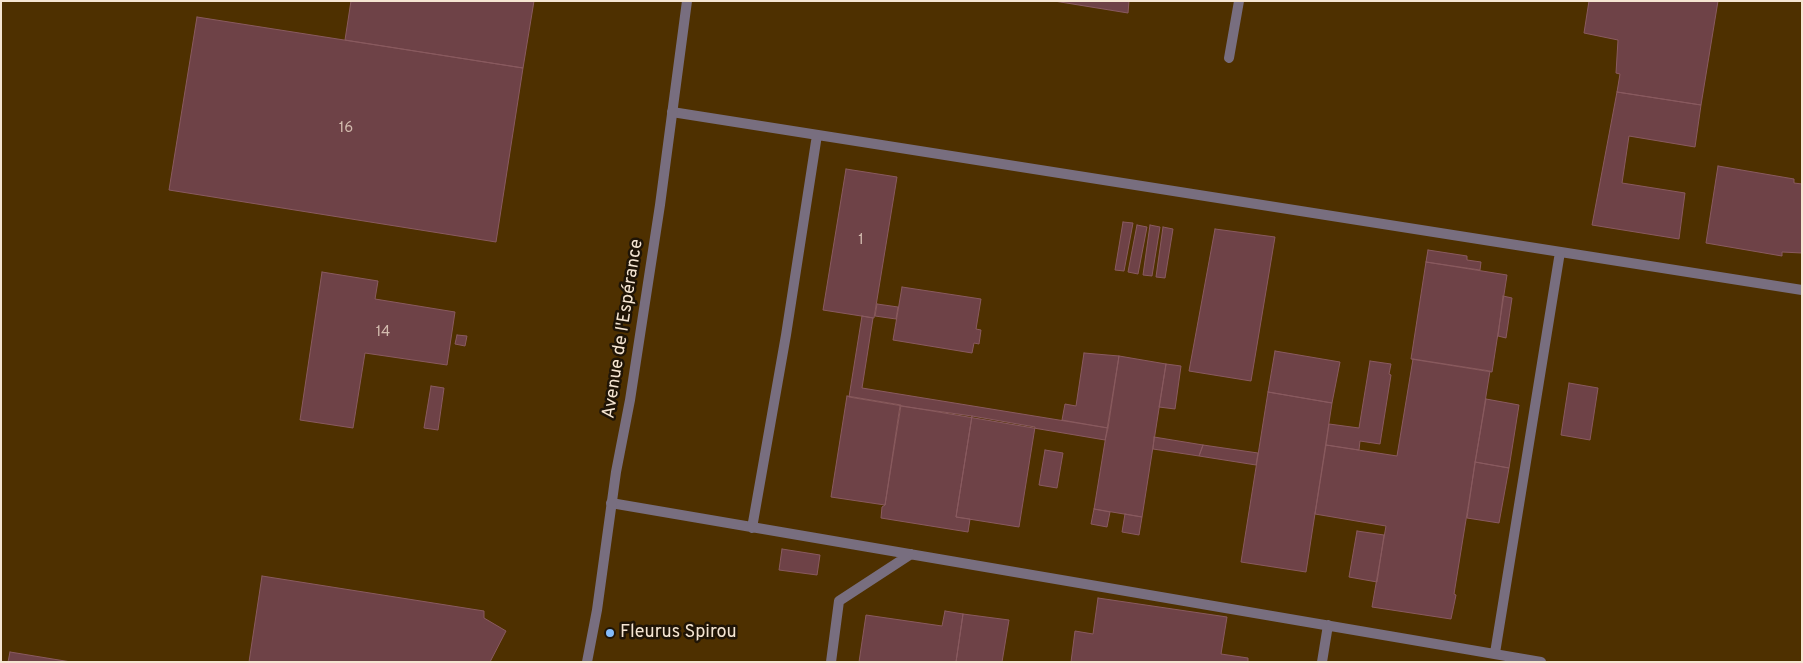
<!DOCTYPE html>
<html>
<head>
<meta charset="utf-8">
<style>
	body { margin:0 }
	#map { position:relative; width:1803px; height:663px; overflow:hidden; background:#412802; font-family:Overpass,sans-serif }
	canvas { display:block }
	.frame { position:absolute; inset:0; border:2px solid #f5e5d2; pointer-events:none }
</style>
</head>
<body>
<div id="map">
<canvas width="1803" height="663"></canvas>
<div class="frame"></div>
</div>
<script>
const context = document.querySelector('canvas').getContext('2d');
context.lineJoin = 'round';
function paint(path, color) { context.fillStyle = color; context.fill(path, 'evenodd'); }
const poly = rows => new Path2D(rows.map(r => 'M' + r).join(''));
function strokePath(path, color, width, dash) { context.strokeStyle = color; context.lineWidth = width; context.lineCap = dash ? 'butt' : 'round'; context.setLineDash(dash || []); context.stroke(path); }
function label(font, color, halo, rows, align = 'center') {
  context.font = font + ' Overpass,sans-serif'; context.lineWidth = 5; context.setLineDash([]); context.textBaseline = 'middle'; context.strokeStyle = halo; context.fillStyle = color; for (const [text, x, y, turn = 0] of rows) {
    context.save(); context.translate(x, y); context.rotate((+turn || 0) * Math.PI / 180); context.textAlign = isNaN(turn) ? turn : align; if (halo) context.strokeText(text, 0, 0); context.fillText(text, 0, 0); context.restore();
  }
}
const built = poly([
	[1,1,1802,1,1802,662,1,662]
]);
const building = poly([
	[351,1,534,1,523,68,345,40,351,1],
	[1054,1,1129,1,1128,13,1054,1],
	[1589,1,1718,1,1701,105,1617,92,1620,74,1616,73,1618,40,1584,33,1589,1],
	[197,17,523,68,496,242,169,190,197,17],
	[1617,92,1701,105,1695,147,1629,136,1622,183,1685,193,1679,239,1592,225,1617,92],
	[1718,166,1794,179,1794,183,1802,184,1802,253,1782,252,1782,256,1706,243,1718,166],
	[846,169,897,177,874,318,823,310,846,169],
	[1123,222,1133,223,1124,271,1115,270,1123,222],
	[1137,225,1147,227,1138,274,1128,272,1137,225],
	[1150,225,1160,227,1152,276,1143,275,1150,225],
	[1163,227,1173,229,1165,278,1156,277,1163,227],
	[1215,229,1275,237,1251,381,1189,371,1215,229],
	[1428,250,1467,256,1467,260,1481,262,1480,270,1426,262,1428,250],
	[1426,262,1507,275,1492,372,1411,359,1426,262],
	[322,272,378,281,375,299,455,312,447,365,365,353,353,428,300,420,322,272],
	[902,287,981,299,976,329,981,330,979,344,974,343,972,353,893,340,902,287],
	[1503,296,1512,298,1506,338,1498,336,1503,296],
	[877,304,898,307,896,319,875,316,877,304],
	[862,316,873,318,862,388,1108,428,1105,440,849,397,862,316],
	[457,335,467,336,465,346,455,344,457,335],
	[1275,351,1340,362,1332,403,1268,392,1275,351],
	[1084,353,1119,356,1108,428,1062,420,1065,404,1076,406,1084,353],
	[1119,356,1166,364,1142,517,1094,509,1119,356],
	[1413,359,1490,371,1454,594,1456,595,1451,619,1372,607,1386,526,1315,514,1326,445,1397,456,1413,359],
	[1370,361,1391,364,1389,374,1391,375,1380,444,1360,441,1359,450,1326,445,1329,424,1359,428,1370,361],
	[1166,364,1181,366,1175,409,1159,407,1166,364],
	[1569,383,1598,388,1590,440,1561,435,1569,383],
	[431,386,444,388,438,430,424,428,431,386],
	[1268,392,1332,403,1306,572,1241,562,1268,392],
	[847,396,901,405,885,505,831,497,847,396],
	[1486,399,1519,405,1509,468,1475,462,1486,399],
	[900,406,972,416,956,517,970,519,968,532,881,518,882,507,885,505,900,406],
	[972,416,1035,427,1019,527,956,517,972,416],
	[1154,437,1203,445,1199,456,1153,449,1154,437],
	[1203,445,1258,453,1256,465,1199,456,1203,445],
	[1045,450,1063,453,1057,488,1039,485,1045,450],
	[1475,462,1509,468,1499,523,1467,518,1475,462],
	[1094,509,1110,512,1107,527,1091,524,1094,509],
	[1125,514,1142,517,1139,535,1122,532,1125,514],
	[1357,531,1384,535,1377,582,1349,577,1357,531],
	[782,549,820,555,817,575,779,570,782,549],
	[262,576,484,611,484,618,506,631,490,662,249,662,262,576],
	[1098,598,1227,617,1221,654,1248,658,1248,662,1071,662,1075,631,1093,634,1098,598],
	[945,611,963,614,956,662,859,662,866,615,942,626,945,611],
	[963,614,1009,620,1002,662,956,662,963,614],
	[10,652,71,662,8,662,10,652]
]);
const service = poly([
	[1229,58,1239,1],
	[672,112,1802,290],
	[611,503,1541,662],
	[752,528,786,335,817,135],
	[1495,653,1560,252],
	[831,662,839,601,911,554],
	[1322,662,1328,625]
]);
const minor = poly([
	[587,662,597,610,616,472,630,400,660,205,687,1]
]);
const markers = [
	[610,633,5,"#84bcfb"]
];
const numberNames = [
	["16",346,129],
	["1",861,241],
	["14",383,333]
];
const streetNames = [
	["Avenue de l'Espérance",624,329,-81]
];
const poiNames = [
	["Fleurus Spirou",620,633]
];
paint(built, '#4e3000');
paint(building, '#6e4247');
strokePath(building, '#895a5f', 1);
strokePath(service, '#786e7f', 10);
strokePath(minor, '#786e7f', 10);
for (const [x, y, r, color] of markers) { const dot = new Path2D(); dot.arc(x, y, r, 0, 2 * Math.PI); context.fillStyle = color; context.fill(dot); strokePath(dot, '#1f1406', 2); }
label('15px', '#d3bcaf', null, numberNames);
label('18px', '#f5e5d2', '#1f1406', streetNames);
label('18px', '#f5e5d2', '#1f1406', poiNames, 'left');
</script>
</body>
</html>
